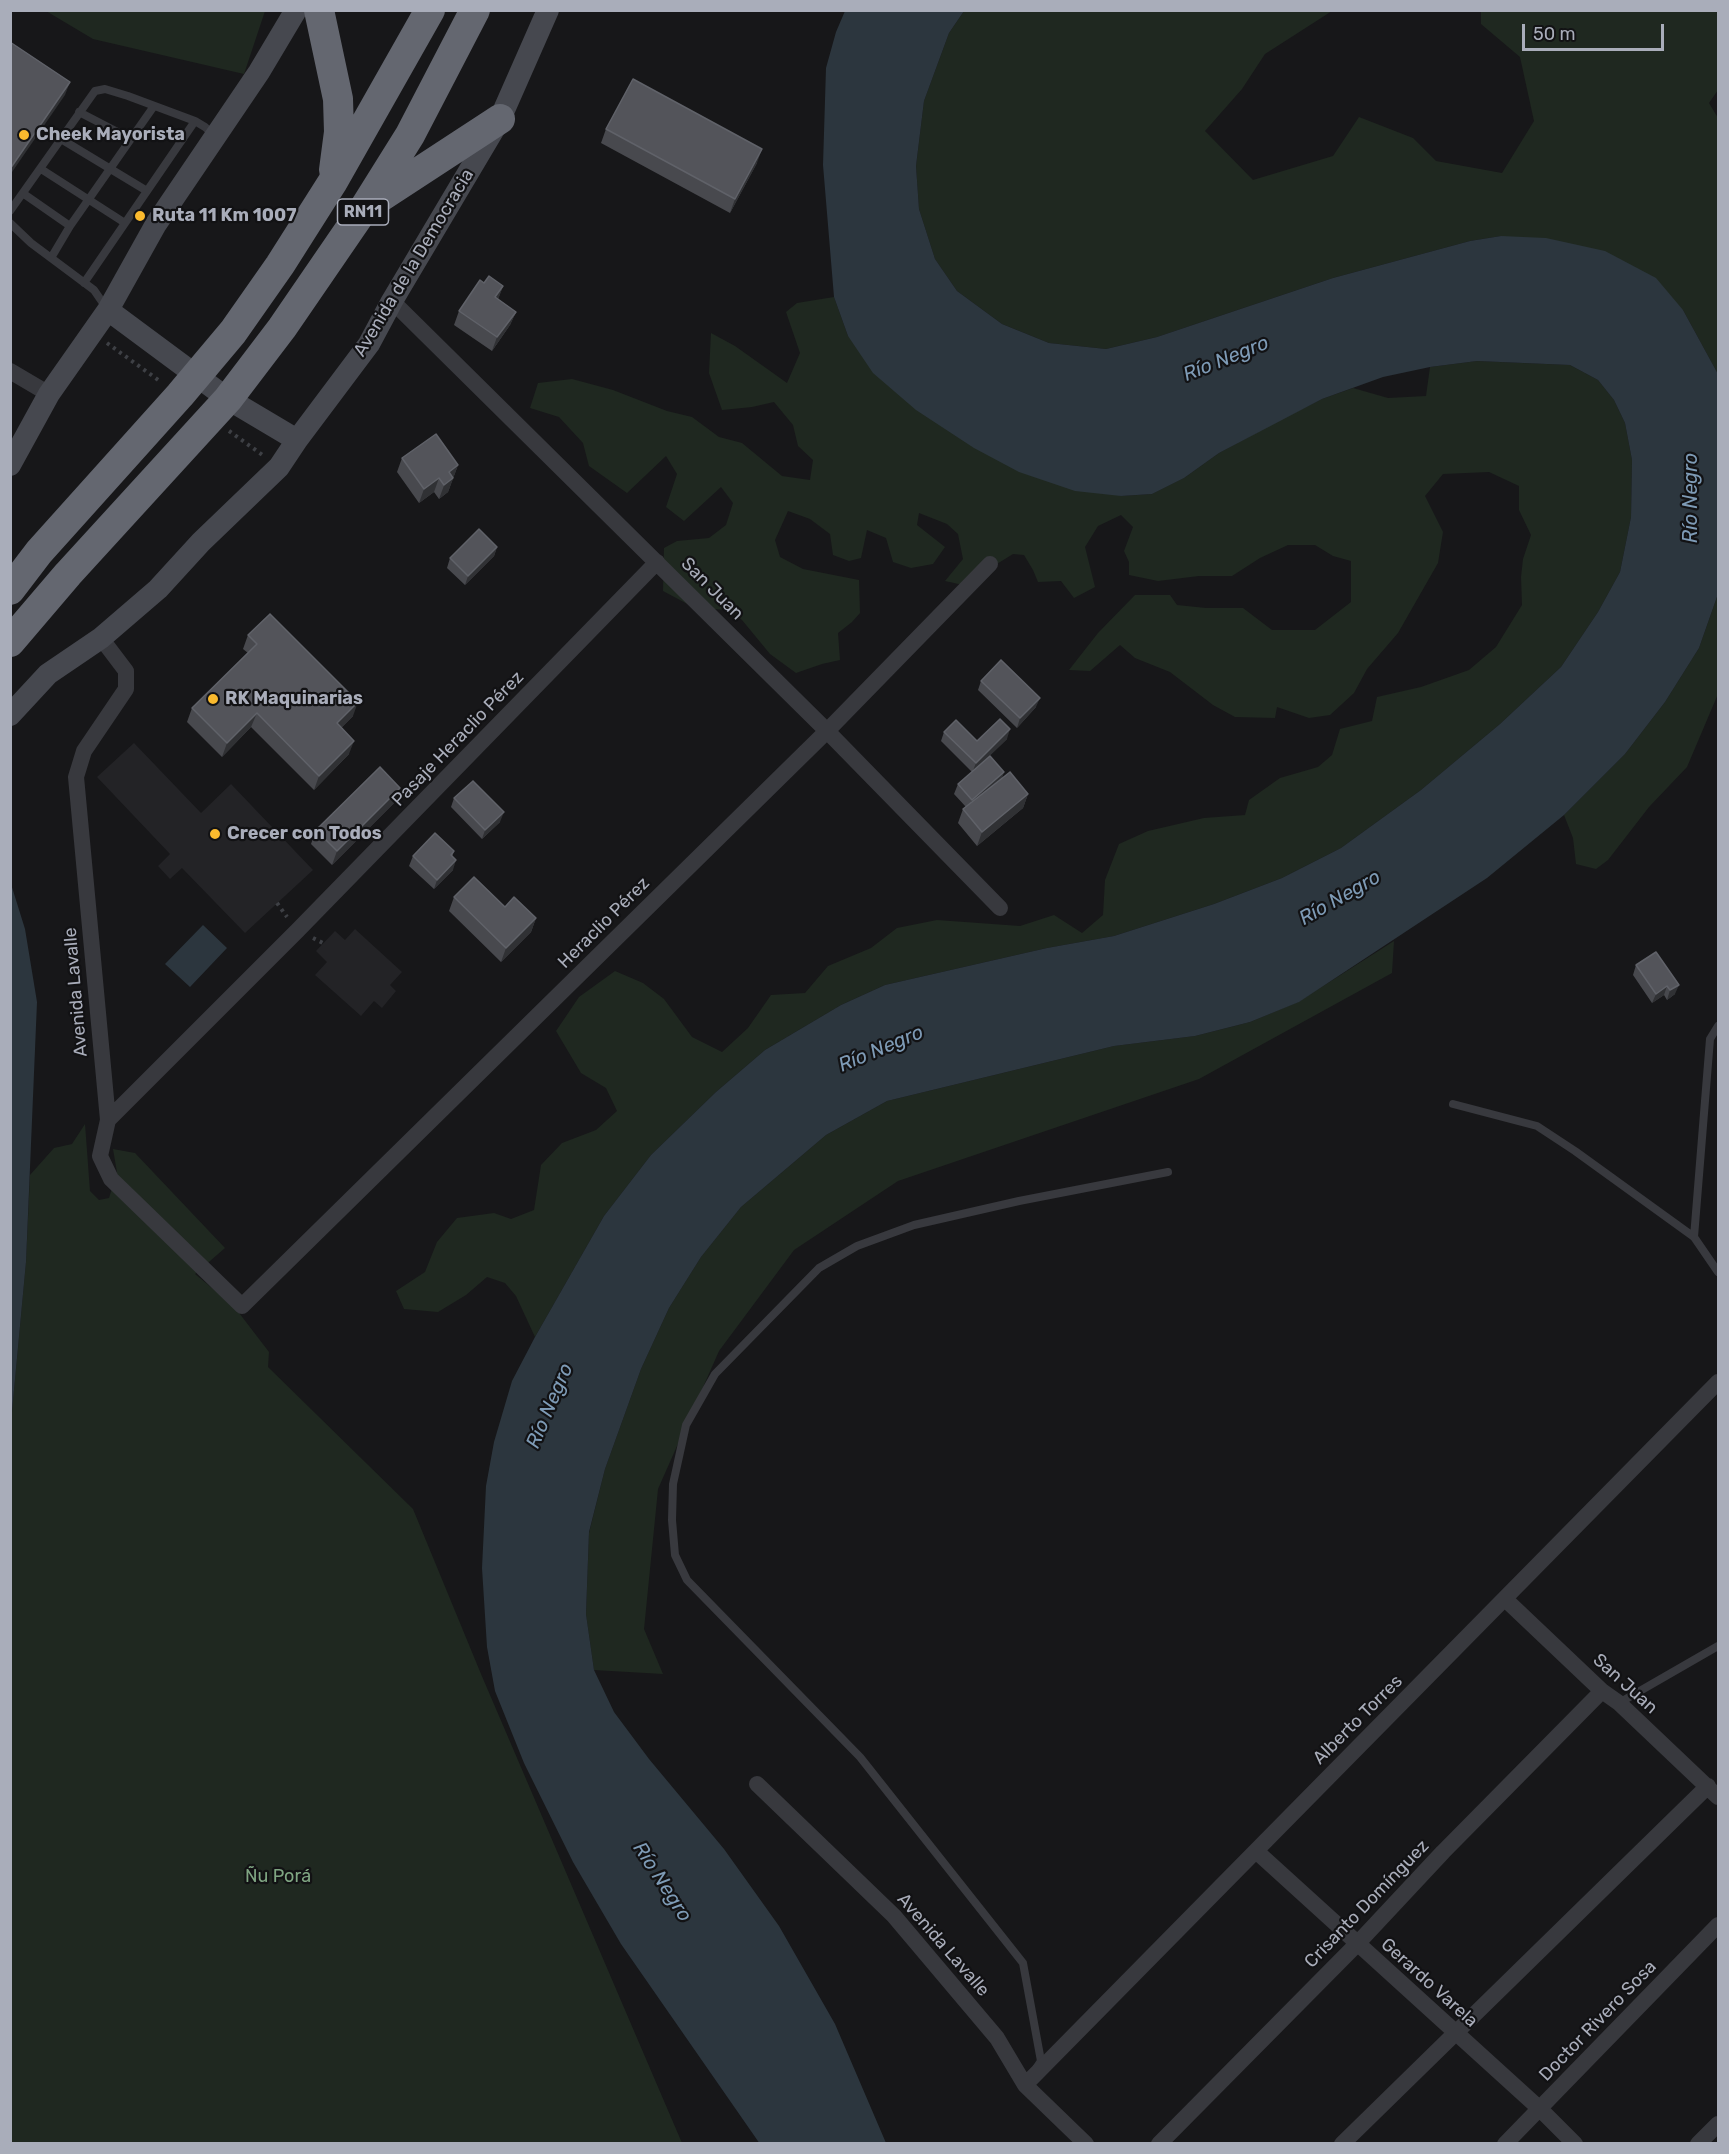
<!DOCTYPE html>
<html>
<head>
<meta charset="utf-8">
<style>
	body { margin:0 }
	#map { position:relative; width:1729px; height:2154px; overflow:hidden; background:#171719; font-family:Rubik,sans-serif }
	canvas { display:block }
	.frame { position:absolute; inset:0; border:12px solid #a9adba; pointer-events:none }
	.scale { position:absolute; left:1522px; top:24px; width:142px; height:27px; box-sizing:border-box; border:3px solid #a9adba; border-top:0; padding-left:8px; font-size:18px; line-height:21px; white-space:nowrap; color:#a9adba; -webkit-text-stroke:4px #121214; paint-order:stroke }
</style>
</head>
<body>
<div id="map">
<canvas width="1729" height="2154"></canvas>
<div class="frame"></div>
<div class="scale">50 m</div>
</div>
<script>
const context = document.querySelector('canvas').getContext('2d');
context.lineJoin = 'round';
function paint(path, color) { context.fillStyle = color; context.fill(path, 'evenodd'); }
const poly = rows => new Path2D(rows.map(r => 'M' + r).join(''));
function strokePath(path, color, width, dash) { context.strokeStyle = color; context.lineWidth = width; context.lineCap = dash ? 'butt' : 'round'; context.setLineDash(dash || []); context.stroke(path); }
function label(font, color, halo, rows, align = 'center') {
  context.font = font + ' Rubik,sans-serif'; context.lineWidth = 4.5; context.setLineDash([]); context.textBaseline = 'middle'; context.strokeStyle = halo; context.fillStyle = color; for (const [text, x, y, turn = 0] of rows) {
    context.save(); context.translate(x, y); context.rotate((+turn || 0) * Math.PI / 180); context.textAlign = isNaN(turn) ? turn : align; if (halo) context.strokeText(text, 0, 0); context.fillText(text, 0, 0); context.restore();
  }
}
const built = poly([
	[134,743,201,813,231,784,313,870,245,933,182,868,170,879,158,866,170,854,97,777],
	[355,929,402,972,390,985,396,991,382,1008,374,1001,361,1016,315,975,327,962,316,951,335,931,345,940]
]);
const green = poly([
	[46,11,265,11,244,74,93,39],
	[964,11,1332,11,1265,54,1242,89,1205,131,1253,180,1333,156,1359,117,1413,138,1436,161,1502,173,1534,121,1520,57,1481,24,1481,11,1718,11,1718,90,1709,103,1718,118,1718,374,1683,310,1501,236,1470,241,1333,278,1157,337,1106,349,1049,343,1002,324,957,291,935,259,919,209,916,166,924,101,949,33],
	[834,297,848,336,1121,496,1152,494,1184,478,1219,453,1278,421,1322,399,1353,388,1388,398,1426,396,1430,367,1477,361,1570,365,1598,380,1614,400,1625,423,1632,460,1631,517,1620,572,1598,612,1561,667,1500,724,1421,790,1341,848,1282,878,1214,904,1114,936,1047,948,885,985,841,1005,765,1050,716,1092,651,1155,604,1216,535,1337,516,1296,505,1283,487,1277,466,1295,438,1312,404,1309,396,1291,425,1272,437,1242,457,1218,494,1213,511,1219,534,1210,541,1165,562,1143,596,1130,617,1111,606,1088,581,1073,556,1031,579,997,615,971,643,983,664,999,692,1037,722,1052,748,1028,771,995,805,993,828,966,871,948,897,928,937,920,1020,926,1054,915,1082,933,1103,915,1105,880,1119,844,1148,831,1204,818,1245,815,1249,800,1280,778,1318,767,1332,755,1340,729,1372,721,1377,697,1421,687,1469,670,1496,647,1522,605,1521,577,1523,559,1531,535,1519,510,1519,486,1489,472,1443,474,1425,496,1443,532,1438,563,1398,633,1367,669,1354,693,1330,715,1309,718,1277,707,1275,718,1235,717,1213,705,1170,672,1135,658,1120,645,1090,671,1069,670,1098,633,1135,595,1170,595,1177,605,1206,608,1243,608,1272,630,1315,630,1351,602,1351,561,1333,556,1315,545,1288,545,1260,558,1232,576,1199,576,1158,581,1129,575,1129,562,1124,551,1133,527,1121,515,1098,526,1085,547,1095,587,1074,598,1061,581,1038,582,1033,570,1024,555,1013,554,963,585,945,581,963,559,958,534,947,524,919,513,917,525,945,547,933,564,911,568,893,562,886,538,867,530,861,558,849,561,833,555,830,534,810,519,788,511,775,540,780,557,803,569,859,580,860,613,852,622,838,633,840,660,822,664,796,673,770,654,742,620,729,610,695,608,663,591,664,548,677,541,709,538,726,525,733,503,721,487,684,521,666,507,677,474,666,456,627,493,589,466,583,443,559,417,530,408,538,383,572,379,613,390,667,411,692,417,719,437,742,443,782,476,810,480,813,460,798,446,793,425,774,402,752,407,722,410,709,373,711,333,735,346,787,383,800,353,786,312,797,303],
	[1718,594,1718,694,1687,767,1649,807,1608,860,1596,869,1576,864,1573,838,1564,815,1625,754,1665,702,1699,648],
	[1394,941,1392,973,1199,1079,898,1181,794,1250,719,1351,658,1489,644,1629,663,1674,594,1670,586,1614,589,1533,605,1469,641,1369,669,1308,701,1257,741,1207,826,1135,887,1101,1114,1046,1195,1036,1250,1022,1298,1002],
	[85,1124,90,1191,99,1200,109,1198,117,1172,113,1149,135,1153,225,1248,195,1274,233,1305,269,1352,268,1367,413,1509,481,1674,682,2143,11,2144,11,1422,26,1262,30,1175,54,1148,72,1144]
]);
const water = poly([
	[845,11,964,11,949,33,924,101,916,166,919,209,935,259,957,291,1002,324,1049,343,1106,349,1157,337,1333,278,1470,241,1501,236,1546,238,1605,251,1656,278,1683,310,1718,374,1718,594,1699,648,1665,702,1625,754,1564,815,1487,878,1299,1002,1250,1022,1195,1036,1114,1046,887,1101,826,1135,741,1207,701,1257,669,1308,641,1369,605,1469,589,1532,586,1614,594,1670,614,1712,649,1759,724,1849,779,1926,835,2024,886,2143,760,2144,621,1944,573,1862,524,1763,495,1691,487,1647,482,1568,486,1486,494,1442,512,1381,535,1337,604,1216,651,1155,716,1092,765,1050,841,1005,885,985,1047,948,1114,936,1214,904,1282,878,1341,848,1421,790,1500,724,1561,667,1598,612,1620,572,1631,517,1632,460,1625,423,1614,400,1598,380,1570,365,1477,361,1430,367,1383,377,1322,399,1219,453,1184,478,1152,494,1121,496,1075,491,1019,472,974,448,916,410,873,373,848,336,834,297,823,165,826,68,836,32],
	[11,884,25,929,37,1002,26,1262,11,1422],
	[203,925,227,948,190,987,165,964]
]);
const path = poly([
	[107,343,161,382],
	[229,431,264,456],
	[277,903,287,917],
	[313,938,323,943]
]);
const lane = poly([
	[79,112,131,139],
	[61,139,147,191],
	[41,169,125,223],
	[24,194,70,226],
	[10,211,95,91,105,89,128,96,195,121,205,127,215,136],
	[10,223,31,243,94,290,107,309],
	[51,258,70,226,154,106],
	[84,283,195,121],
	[1718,1026,1710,1039,1694,1237,1718,1272],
	[1453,1104,1537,1126,1575,1151,1694,1237],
	[1619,1703,1718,1646],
	[1037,2067,1041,2061,1023,1963,860,1757,687,1580,675,1555,672,1520,673,1484,686,1425,715,1374,819,1268,857,1246,914,1225,1019,1201,1168,1172]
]);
const street = poly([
	[392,301,827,731,1000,908],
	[10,371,49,394],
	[101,638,126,671,126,689,84,751,76,777,108,1120,100,1156,111,1179,242,1306,827,731,990,564],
	[108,1120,297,931,657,562],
	[1505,1599,1602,1691,1619,1703,1718,1797],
	[757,1784,894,1916,997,2038,1025,2085,1086,2144],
	[1256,1851,1540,2109,1575,2144],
	[1025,2085,1718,1382],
	[1159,2144,1357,1944,1443,1852,1602,1691],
	[1342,2144,1708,1786],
	[1505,2144,1718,1925],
	[1698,2144,1718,2124]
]);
const secondary = poly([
	[108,310,228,399,297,440],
	[10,465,49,394,108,310,156,224,259,72,296,10],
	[10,715,48,674,101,638,158,589,201,542,279,467,297,440,369,344,392,301,500,119,548,10]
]);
const highway = poly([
	[319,10,338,99,339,132,334,170],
	[373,202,500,119],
	[10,590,39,552,180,395,233,332,280,265,332,183,430,10],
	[10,642,68,574,228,399,282,328,365,207,410,135,475,10]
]);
const wall = poly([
	[606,129,757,163,730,213,601,143],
	[503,286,498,299,516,312,510,325,492,351,454,325,459,311],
	[402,458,458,465,448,492,439,499,434,492,419,503,397,472],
	[497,547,494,556,465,585,447,568,450,558],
	[248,635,353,716,341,728,349,754,314,790,251,727,222,757,187,722,192,708,248,653,243,649],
	[981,681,1036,707,1017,728,978,690],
	[944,732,977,741,1007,739,984,761,1002,778,1028,794,1023,808,977,846,958,823,963,809,966,807,954,794,958,784,972,772,941,741],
	[454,798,500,822,482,839,451,807],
	[395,802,332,865,311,844,316,830],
	[454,851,452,857,453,870,434,889,409,866,413,856],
	[454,897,505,907,536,918,531,932,501,962,449,911],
	[1656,952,1675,994,1667,1000,1664,995,1652,1003,1633,975,1636,965]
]);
const shadedWall = poly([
	[70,82,65,95,10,175,10,169],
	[762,149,757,163,730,213,735,199],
	[503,286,498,300,495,297],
	[516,312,510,325,492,351,497,337],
	[458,465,448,492,439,499,449,472],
	[439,478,434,492,419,503,424,489],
	[497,547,494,556,465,585,468,576],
	[1040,698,1036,707,1017,728,1020,718],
	[358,702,353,716,332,737,337,723],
	[257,713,251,727,222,757,227,743],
	[1010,729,1007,739,972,773,976,763],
	[354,741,349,754,314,790,319,776],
	[1004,772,1001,782,969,810,972,800],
	[400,788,395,802,332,865,337,851],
	[1028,794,1023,808,977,846,982,832],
	[504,812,500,822,482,839,485,830],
	[456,860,453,870,434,889,437,880],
	[536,918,531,932,501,962,506,948],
	[1679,985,1675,994,1667,1000,1670,990],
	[1667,986,1664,995,1652,1003,1656,994]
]);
const building = poly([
	[10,42,70,82,10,169,10,42],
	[633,79,762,149,735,199,606,129,633,79],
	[489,276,503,286,495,297,516,312,497,337,459,311,480,280,484,283,489,276],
	[436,434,458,465,449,472,453,478,444,485,439,478,424,489,402,458,436,434],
	[479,529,497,547,468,576,450,558,479,529],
	[270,614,358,702,337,723,354,741,319,776,257,713,227,743,192,708,257,644,248,635,270,614],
	[1001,660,1040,698,1020,718,981,681,1001,660],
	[1000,719,1010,729,976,763,944,732,956,720,977,741,1000,719],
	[990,756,1004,772,972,800,958,784,990,756],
	[380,767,400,788,337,851,316,830,380,767],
	[1010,772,1028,794,982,832,963,809,1010,772],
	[473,781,504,812,485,830,454,798,473,781],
	[435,833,454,851,451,855,456,860,437,880,413,856,435,833],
	[474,877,505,907,514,897,536,918,506,948,454,897,474,877],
	[1656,952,1679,985,1670,990,1667,986,1656,994,1636,965,1656,952]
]);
const markers = [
	[24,135,6,"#faba2e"],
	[140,216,6,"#faba2e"],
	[213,699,6,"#faba2e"],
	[215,834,6,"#faba2e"]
];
const shields = [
	[363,212,51]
];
const shieldNames = [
	["RN11",363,212]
];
const poiNames = [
	["Cheek Mayorista",36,135],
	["Ruta 11 Km 1007",152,216],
	["RK Maquinarias",225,699],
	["Crecer con Todos",227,834]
];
const streetNames = [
	["Avenida de la Democracia",414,263,-59],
	["San Juan",712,589,45],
	["Pasaje Heraclio Pérez",458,739,-46],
	["Heraclio Pérez",604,923,-45],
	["Avenida Lavalle",76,992,-95],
	["San Juan",1625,1684,42],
	["Alberto Torres",1358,1720,-45],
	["Crisanto Domínguez",1367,1904,-46],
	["Avenida Lavalle",943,1945,49],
	["Gerardo Varela",1429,1983,42],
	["Doctor Rivero Sosa",1598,2021,-46]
];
const parkNames = [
	["Ñu Porá",278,1877]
];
const waterNames = [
	["Río Negro",1226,359,-22],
	["Río Negro",1691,498,-90],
	["Río Negro",1340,898,-30],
	["Río Negro",881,1049,-23],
	["Río Negro",550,1406,-67],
	["Río Negro",662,1882,57]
];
paint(built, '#232326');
paint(green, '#1f2820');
paint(water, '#2c363e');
strokePath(path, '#3e4045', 4, [3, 4.5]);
strokePath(lane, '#38393e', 8);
strokePath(street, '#38393e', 16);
strokePath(secondary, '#46484f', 22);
strokePath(highway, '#646770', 30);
paint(wall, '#48494e');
paint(shadedWall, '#303134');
paint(building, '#53545a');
strokePath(building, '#606269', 1.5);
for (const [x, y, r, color] of markers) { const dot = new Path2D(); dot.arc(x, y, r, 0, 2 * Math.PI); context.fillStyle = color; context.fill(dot); strokePath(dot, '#121214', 2); }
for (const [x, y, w] of shields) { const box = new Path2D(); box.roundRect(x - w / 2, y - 13, w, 26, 4.5); context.fillStyle = '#121214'; context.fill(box); strokePath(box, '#a9adba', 1.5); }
label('bold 16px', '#a9adba', null, shieldNames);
label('bold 18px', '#a9adba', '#121214', poiNames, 'left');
label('18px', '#a9adba', '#121214', streetNames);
label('18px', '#7fa582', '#121214', parkNames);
label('italic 20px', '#7e9bb6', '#121214', waterNames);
</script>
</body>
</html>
